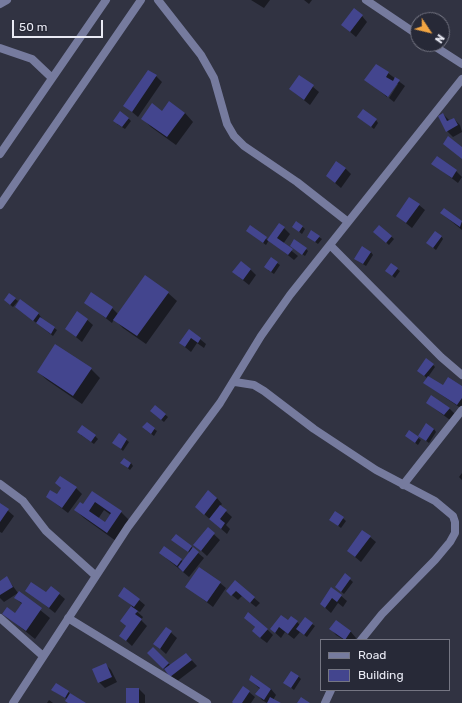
<!DOCTYPE html>
<html>
<head>
<meta charset="utf-8">
<style>
	body { margin:0 }
	#map { position:relative; width:462px; height:703px; overflow:hidden; background:#313342; font-family:Rubik,sans-serif }
	canvas { display:block }
	.legend { position:absolute; left:320px; top:639px; width:130px; height:52px; box-sizing:border-box; background:#272937; border:1px solid #757683; margin:0; padding:5px 7px; list-style:none; font-size:12px; color:#e9eaf4 }
	.legend li { display:flex; align-items:center; gap:8px; height:20px }
	.legend b { width:20px; border:1px solid #757683 }
	.north { position:absolute; left:410px; top:12px; width:40px; height:40px; box-sizing:border-box; background:#272937; border:1px solid #757683; border-radius:50%; rotate:125deg; font-size:11px; font-weight:700; line-height:16px; text-align:center; color:#e9eaf4 }
	.north::after { content:''; display:block; margin:auto; width:14px; height:18px; background:#f2a542; clip-path:polygon(50% 0,100% 100%,50% 72%,0 100%) }
	.scale { position:absolute; left:12px; top:20px; width:91px; height:18px; box-sizing:border-box; border:2px solid #e9eaf4; border-top:0; padding-left:5px; font-size:12px; line-height:14px; white-space:nowrap; color:#e9eaf4; -webkit-text-stroke:3px #272937; paint-order:stroke }
</style>
</head>
<body>
<div id="map">
<canvas width="462" height="703"></canvas>
<ul class="legend">
<li><b style="height:5px;background:#767b9e"></b>Road</li>
<li><b style="height:11px;background:#43458e"></b>Building</li>
</ul>
<div class="north">N</div>
<div class="scale">50 m</div>
</div>
<script>
const context = document.querySelector('canvas').getContext('2d');
context.lineJoin = 'round';
function paint(path, color) { context.fillStyle = color; context.fill(path, 'evenodd'); }
const poly = rows => new Path2D(rows.map(r => 'M' + r).join(''));
function strokePath(path, color, width, dash) { context.strokeStyle = color; context.lineWidth = width; context.lineCap = dash ? 'butt' : 'round'; context.setLineDash(dash || []); context.stroke(path); }
const shadow = poly([
	[251,0,270,0,264,8],
	[304,0,312,0,309,4],
	[362,16,367,22,356,37,342,25],
	[388,73,405,86,394,102,389,98,398,84,396,84,387,97,366,80],
	[156,76,162,82,138,117,125,106],
	[300,76,319,92,310,105,290,89],
	[163,112,185,113,193,122,176,145,151,127,142,118],
	[443,114,450,121,454,119,460,125,462,132,453,137,447,131],
	[128,118,131,121,125,129,117,124],
	[361,119,376,120,378,123,374,129],
	[433,164,456,171,462,177,458,183],
	[345,168,351,174,341,188,327,176],
	[419,205,425,210,412,228,397,216],
	[444,209,462,222,462,230,441,213],
	[297,222,305,229,302,234,293,227],
	[280,224,290,234,283,244,298,256,294,260,269,240,266,245,247,231,268,240],
	[379,226,394,239,389,245,374,232],
	[441,236,443,239,436,250,427,243],
	[319,237,322,239,318,244,311,239],
	[293,248,306,249,308,251,305,256],
	[371,252,373,255,366,266,358,261],
	[277,263,280,265,274,274,268,270],
	[250,269,256,275,249,285,239,277],
	[397,269,400,271,395,278,389,273],
	[168,293,177,301,146,344,123,328,114,319,112,323,85,302,112,308,118,314],
	[15,299,18,301,13,307,8,303],
	[16,307,38,313,43,320,57,330,53,336],
	[78,312,93,325,82,342,66,329],
	[189,330,206,344,204,348,197,343,191,352,180,343],
	[433,365,435,367,428,377,443,386,462,387,462,409,424,383,427,378,421,373],
	[91,369,100,378,82,404,47,380,38,372],
	[427,403,449,408,455,414,450,420],
	[155,406,168,417,164,422,154,414],
	[154,429,157,431,154,436,146,430],
	[434,429,436,432,429,443,422,438],
	[81,435,95,436,98,439,94,444],
	[120,435,129,442,123,451,114,443],
	[406,436,418,438,421,440,418,445],
	[122,463,131,463,133,466,130,470],
	[462,473,462,480,459,477],
	[56,483,76,488,82,494,68,513,47,497,57,496,62,489],
	[92,492,121,512,130,521,116,541,84,518,75,510,83,505],
	[104,510,111,515,105,524,98,519],
	[217,498,222,504,220,506,232,517,226,525,230,529,227,534,196,507],
	[0,504,14,516,2,533,0,532],
	[336,512,346,521,341,528,333,522],
	[208,529,220,540,207,556,195,545],
	[370,537,376,542,361,562,348,551],
	[175,542,191,547,204,558,189,577,166,558,181,560,183,562,190,553],
	[345,575,353,582,344,594,339,590],
	[7,578,18,593,4,602,0,598,0,582],
	[235,582,260,603,256,607,242,596,238,600,227,591],
	[220,583,226,588,213,607,187,587],
	[332,588,347,601,343,607,338,603,331,613,321,604],
	[26,590,59,594,65,599,55,613],
	[19,593,50,618,35,639,4,614,15,614,22,604,15,598],
	[120,595,139,600,145,605,140,612,134,609,143,617,141,620,147,626,132,646,121,636,127,627,121,621,132,606],
	[245,618,267,629,273,635,267,643,259,637,256,628],
	[288,621,297,622,300,625,312,624,315,626,307,637,300,632,294,639,285,632,281,638,271,629],
	[336,622,351,632,356,638,355,640,344,640,336,635,331,629],
	[166,628,177,638,166,654,155,644],
	[153,648,171,666,186,654,197,666,176,682,148,653],
	[105,664,111,670,117,682,105,688,99,682],
	[298,676,301,679,294,690,285,683],
	[252,677,271,689,276,695,273,700,279,703,267,703,262,700,257,694,260,689,250,680],
	[56,684,68,692,84,703,69,703,67,699,55,692],
	[139,689,145,695,145,703,127,703],
	[249,692,255,697,251,703,234,703],
	[49,700,53,703,47,703]
]);
const building = poly([
	[354,8,363,15,350,32,341,25],
	[376,64,389,72,386,77,393,81,395,77,400,80,388,97,364,80],
	[148,70,157,75,132,112,123,106],
	[299,75,314,85,304,100,289,89],
	[169,101,185,113,167,137,141,119,152,103,162,111],
	[363,109,377,119,371,127,357,117],
	[120,111,129,118,122,127,113,121],
	[443,113,447,121,454,118,458,125,446,132,438,116],
	[448,136,462,147,462,159,443,144],
	[437,156,457,170,452,178,431,164],
	[336,161,346,168,335,183,326,176],
	[409,197,420,204,406,223,396,216],
	[444,208,462,221,460,227,440,213],
	[296,221,303,226,299,232,292,227],
	[279,223,285,227,277,238,293,249,288,255,267,240],
	[250,225,267,237,263,243,246,231],
	[379,225,392,236,386,243,373,232],
	[311,230,320,236,315,242,307,237],
	[435,231,442,236,433,248,426,243],
	[294,239,307,248,302,255,290,246],
	[362,246,371,252,363,264,354,259],
	[271,257,278,262,271,272,264,267],
	[241,261,251,269,243,280,232,272],
	[391,263,398,268,392,276,385,271],
	[145,275,169,292,137,336,113,320],
	[91,292,113,307,106,318,84,303],
	[9,293,16,298,10,305,4,300],
	[20,299,39,313,33,321,15,307],
	[77,311,88,319,76,337,65,329],
	[40,317,55,327,51,334,36,323],
	[189,329,201,338,198,343,191,338,185,347,179,343],
	[55,344,92,368,73,396,37,372],
	[426,358,434,364,424,376,417,371],
	[428,376,443,385,448,377,462,386,462,398,457,405,423,383],
	[431,395,450,408,444,415,426,403],
	[155,405,166,414,161,420,150,411],
	[147,422,155,428,151,434,142,427],
	[426,423,434,429,426,441,418,436],
	[82,425,96,435,91,442,77,432],
	[409,430,419,437,415,443,405,436],
	[119,433,127,439,121,449,112,443],
	[124,458,131,463,128,468,120,463],
	[60,476,77,487,62,508,46,497,50,490,57,494,61,488,55,483],
	[208,490,217,498,204,515,195,507],
	[92,491,122,511,107,533,74,510,80,502,83,504],
	[95,502,111,513,105,522,89,511],
	[0,503,9,509,0,522],
	[220,505,227,510,220,519,225,523,221,529,209,519],
	[335,511,344,517,338,526,329,520],
	[208,527,215,533,201,551,193,545],
	[362,530,371,536,355,557,347,551],
	[176,534,192,546,188,552,171,540],
	[164,546,182,559,177,566,159,553],
	[193,547,199,552,183,572,178,567],
	[199,567,221,582,207,602,185,587],
	[345,573,351,578,341,592,335,587],
	[7,576,13,587,0,595,0,581],
	[235,580,255,597,250,603,236,591,231,596,226,591],
	[31,582,46,592,51,586,60,593,49,608,25,591],
	[124,587,140,599,134,607,118,596],
	[331,587,342,595,337,602,332,598,325,608,320,604],
	[19,591,42,608,26,631,2,614,7,607,15,613,22,603,14,598],
	[131,606,138,611,135,614,142,619,126,641,119,636,126,626,120,621],
	[248,612,268,629,260,638,252,631,255,627,244,618],
	[281,615,288,620,291,616,298,621,288,634,279,627,275,633,270,629],
	[305,617,313,623,304,635,296,629],
	[336,620,351,631,345,640,329,629],
	[166,627,172,631,160,649,153,644],
	[153,647,169,663,163,669,147,653],
	[186,653,192,660,170,677,164,669],
	[106,663,112,677,98,683,92,669],
	[291,671,299,676,291,688,283,683],
	[251,675,271,689,264,700,255,694,260,688,249,680],
	[56,683,69,691,65,698,51,690],
	[243,686,250,691,242,703,233,703,232,702],
	[126,688,139,688,139,703,126,703],
	[70,693,86,703,68,703,65,701],
	[270,697,281,703,267,703],
	[301,697,310,703,297,703]
]);
const minor = poly([
	[158,0,201,55,214,78,227,124,234,136,244,146,297,182,348,222],
	[366,0,418,35],
	[0,4,7,0],
	[431,44,462,64],
	[0,48,32,59,52,78],
	[0,154,106,0],
	[330,245,441,357,462,375],
	[235,382,254,385,264,391,314,429,376,470,435,501,453,516,455,522,455,533,450,542,435,560,382,614,361,640],
	[0,484,23,501,46,531,96,576],
	[403,485,462,410],
	[0,618,43,656],
	[68,618,207,703],
	[13,703,128,527,220,403,261,336,290,295,462,79],
	[325,703,331,690]
]);
const tertiary = poly([
	[0,205,141,0]
]);
paint(shadow, '#0007');
paint(building, '#43458e');
strokePath(minor, '#767b9e', 8);
strokePath(tertiary, '#767b9e', 8);
</script>
</body>
</html>
